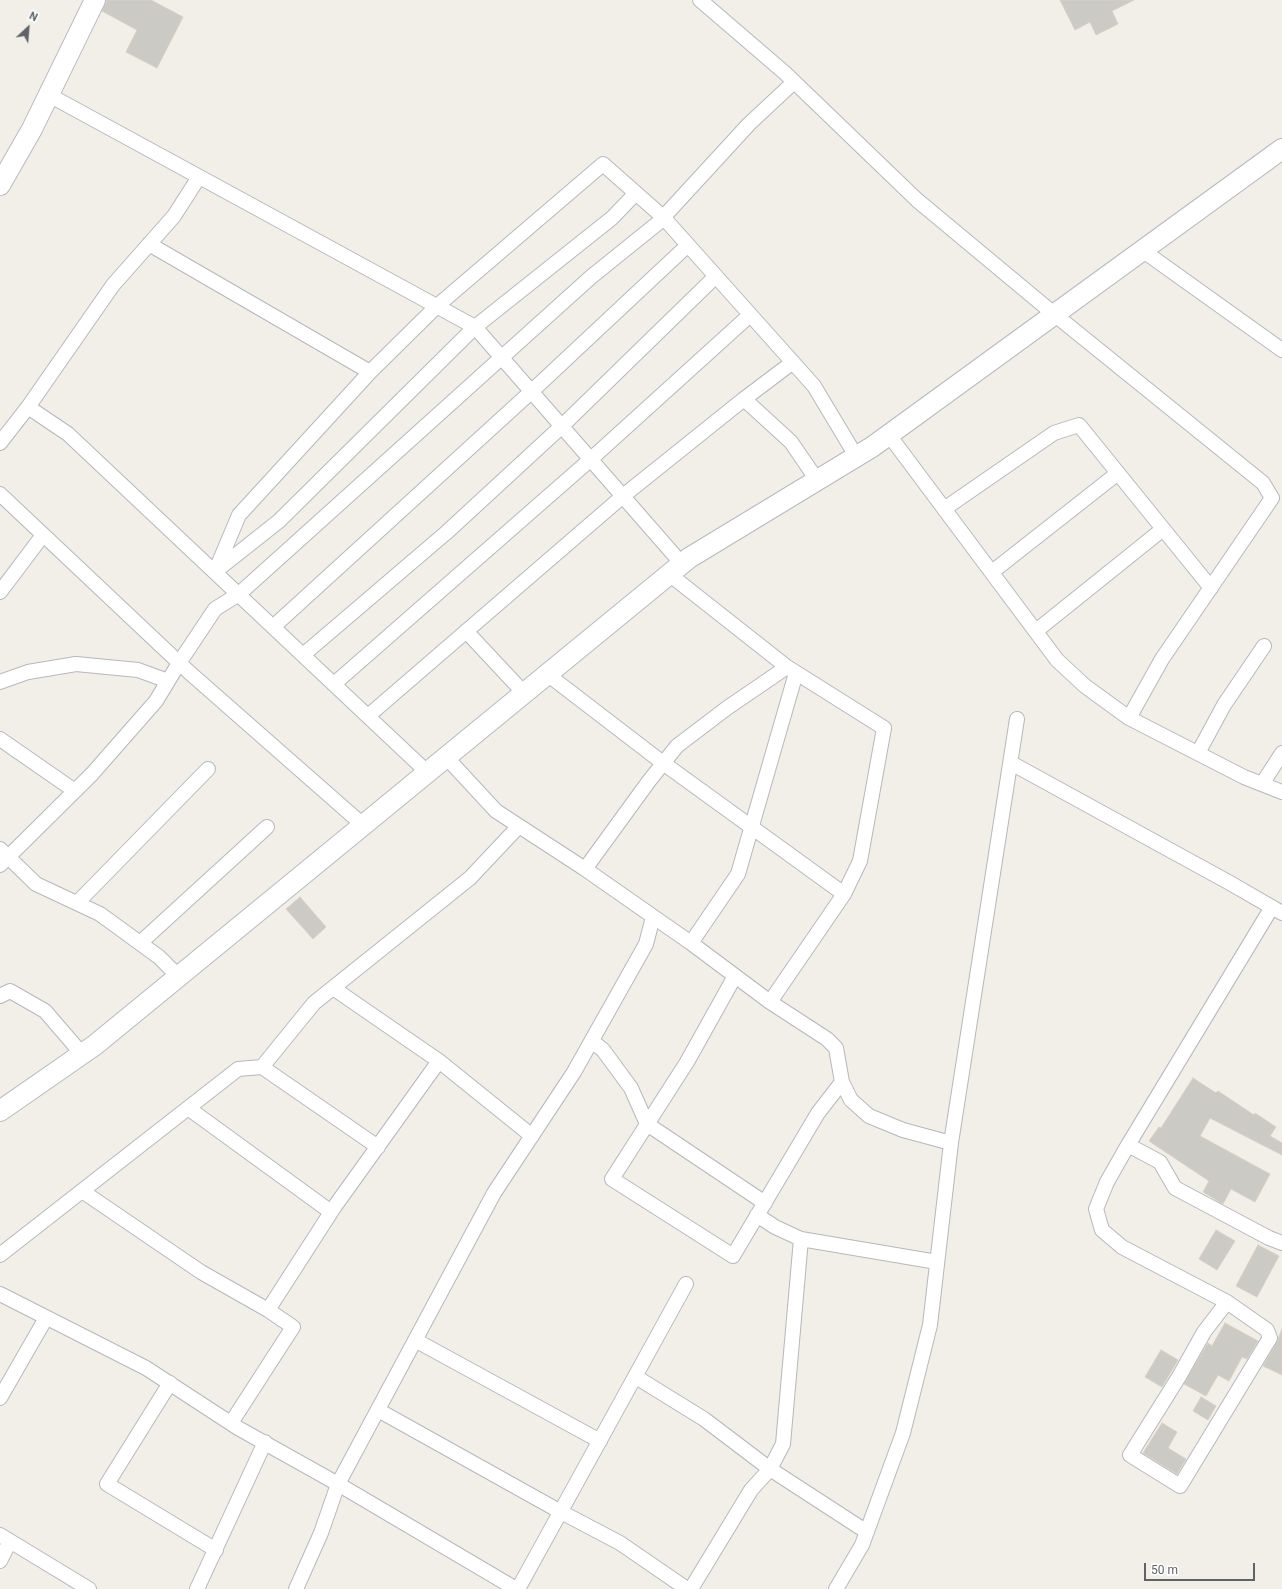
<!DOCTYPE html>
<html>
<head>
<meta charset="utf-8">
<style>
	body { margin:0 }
	#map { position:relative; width:1282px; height:1589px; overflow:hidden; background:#f1efe8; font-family:Roboto,sans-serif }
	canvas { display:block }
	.north { position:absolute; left:8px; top:8px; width:40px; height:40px; -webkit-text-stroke:3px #fff; paint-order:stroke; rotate:26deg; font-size:11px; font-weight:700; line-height:16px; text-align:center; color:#5f6368 }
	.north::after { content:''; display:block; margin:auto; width:14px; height:18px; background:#5f6368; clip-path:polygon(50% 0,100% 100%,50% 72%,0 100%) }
	.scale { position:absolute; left:1144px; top:1563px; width:111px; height:18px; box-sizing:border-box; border:2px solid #5f6368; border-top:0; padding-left:5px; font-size:12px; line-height:14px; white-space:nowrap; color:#5f6368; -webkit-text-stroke:3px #fff; paint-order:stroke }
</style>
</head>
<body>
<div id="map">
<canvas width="1282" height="1589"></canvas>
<div class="north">N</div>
<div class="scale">50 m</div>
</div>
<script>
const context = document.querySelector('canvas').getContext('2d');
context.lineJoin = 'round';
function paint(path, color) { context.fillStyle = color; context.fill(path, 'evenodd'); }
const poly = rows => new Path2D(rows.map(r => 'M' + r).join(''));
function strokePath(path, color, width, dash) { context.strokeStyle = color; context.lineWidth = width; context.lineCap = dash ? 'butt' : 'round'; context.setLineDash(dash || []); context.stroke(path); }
const building = poly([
	[107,0,151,0,183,17,157,68,126,52,137,30,102,11,107,0],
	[1060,0,1134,0,1112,11,1118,24,1096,35,1090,22,1075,30,1060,0],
	[300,897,326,927,313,939,286,909,300,897],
	[1193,1078,1216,1093,1218,1091,1254,1115,1255,1113,1276,1127,1270,1136,1282,1143,1282,1155,1210,1118,1200,1136,1270,1174,1255,1202,1231,1189,1223,1204,1203,1192,1209,1181,1149,1141,1159,1127,1161,1128,1193,1078],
	[1216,1230,1235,1241,1217,1270,1199,1259,1216,1230],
	[1258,1245,1279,1256,1257,1297,1236,1286,1258,1245],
	[1225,1323,1258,1341,1247,1359,1242,1357,1229,1381,1218,1375,1206,1396,1184,1384,1208,1343,1212,1346,1225,1323],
	[1282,1329,1282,1375,1263,1366,1277,1342,1282,1329],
	[1161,1350,1178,1360,1162,1387,1145,1377,1161,1350],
	[1201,1397,1216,1406,1208,1420,1193,1411,1201,1397],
	[1162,1423,1177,1432,1168,1448,1186,1459,1177,1474,1143,1453,1162,1423]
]);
const street = poly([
	[700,0,785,73,917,200,1054,314,1263,483,1272,498,1162,659,1129,718,1085,686,1057,660,889,435],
	[49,95,475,327,682,564],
	[149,244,370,372],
	[1142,250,1282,350],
	[744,399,791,442,817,480],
	[28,407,68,434,427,772],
	[0,443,28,407,113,285,174,216,199,177],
	[0,494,190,673,363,825],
	[944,509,1054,433,1079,425,1211,588],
	[217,570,279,521,475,327,612,218,636,193],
	[215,572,239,515,370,372,437,306,603,164,663,217,814,386,856,456],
	[992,572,1118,473],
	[669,574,787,667,884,728,860,861,844,894,770,1002],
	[0,592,43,535],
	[273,627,532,391,688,245],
	[466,631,524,693],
	[1036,631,1163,529],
	[303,655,447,532,562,426,716,276],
	[547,674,663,763,844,894],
	[0,682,28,672,76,664,138,670,168,681],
	[334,684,591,459,750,315],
	[368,716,623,496,744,399,793,362],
	[1129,718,1244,777,1282,792],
	[0,739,75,791],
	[1198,753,1224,705,1264,646],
	[446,757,496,811,585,869,691,943,770,1002,827,1039,836,1048,842,1082,851,1100,869,1116,903,1130,951,1143],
	[1011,763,1230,883,1282,913],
	[1262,784,1282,753],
	[0,849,36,884,100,914,159,957,178,976],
	[0,865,92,774,156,701,179,663,215,609,239,594,591,277,658,223,749,124,794,82],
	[585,869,649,781,677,746,727,708,787,667],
	[77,903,208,769],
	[140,943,267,827],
	[691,943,738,874,796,673],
	[735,976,687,1062,612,1179,733,1256,818,1113,842,1082],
	[333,988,439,1061,532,1136],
	[0,996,10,991,45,1011,82,1054],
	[592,1041,603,1050,631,1088,647,1124,765,1203],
	[262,1067,378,1147],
	[188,1108,331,1212],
	[1128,1145,1160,1162,1175,1188,1269,1238,1282,1243],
	[82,1191,201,1272,268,1310],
	[757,1215,775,1227,801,1239,937,1262],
	[0,1255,238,1069,262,1067,314,1003,470,878,519,826],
	[0,1294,146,1368,238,1428,338,1484,516,1589],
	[1227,1302,1204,1332,1180,1375,1130,1455,1180,1486,1265,1346,1270,1338,1267,1330,1227,1302,1122,1247,1102,1230,1096,1209,1107,1182,1128,1145,1272,907],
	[415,1340,600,1441],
	[636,1377,704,1419,770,1469,867,1532],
	[170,1383,107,1484,216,1550],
	[0,1398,46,1318],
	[378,1410,561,1512,620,1543,687,1589],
	[231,1423,293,1327,268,1310,335,1206,439,1061],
	[0,1535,89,1589],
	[0,1561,10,1541],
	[197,1589,265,1442],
	[296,1589,321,1533,338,1484,494,1193,574,1072,646,944,653,917],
	[518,1589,686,1284],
	[691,1589,751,1490,770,1469,783,1444,801,1239],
	[836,1589,862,1545,903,1433,930,1325,951,1143,1017,719]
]);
const secondary = poly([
	[0,185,32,129,95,0],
	[0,1111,95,1045,689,558,872,447,1282,149]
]);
paint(building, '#cccac5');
strokePath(building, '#d6d1c6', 1);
strokePath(street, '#b5b8bc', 16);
strokePath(secondary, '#b6babf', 22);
strokePath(street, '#fff', 14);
strokePath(secondary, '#fff', 20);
</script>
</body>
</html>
